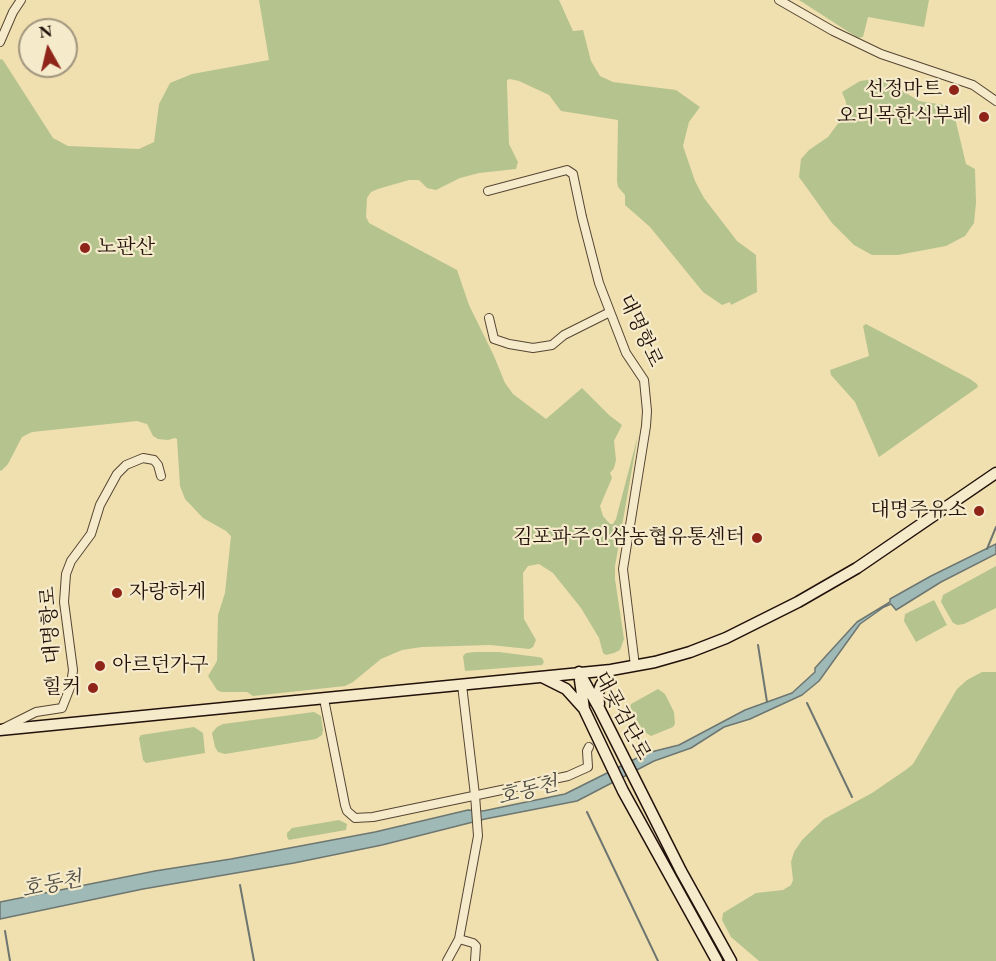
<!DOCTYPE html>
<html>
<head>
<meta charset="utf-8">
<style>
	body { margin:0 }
	#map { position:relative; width:996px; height:961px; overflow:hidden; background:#f0e0af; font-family:"EB Garamond",serif }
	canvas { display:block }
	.north { position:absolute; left:18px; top:18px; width:60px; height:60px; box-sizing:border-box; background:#f5ebcb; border:2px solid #a1947e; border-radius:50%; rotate:352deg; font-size:16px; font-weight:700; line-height:24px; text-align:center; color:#22110a }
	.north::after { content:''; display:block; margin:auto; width:21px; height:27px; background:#8f2418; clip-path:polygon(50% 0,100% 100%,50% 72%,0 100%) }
</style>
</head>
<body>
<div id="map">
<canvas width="996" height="961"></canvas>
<div class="north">N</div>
</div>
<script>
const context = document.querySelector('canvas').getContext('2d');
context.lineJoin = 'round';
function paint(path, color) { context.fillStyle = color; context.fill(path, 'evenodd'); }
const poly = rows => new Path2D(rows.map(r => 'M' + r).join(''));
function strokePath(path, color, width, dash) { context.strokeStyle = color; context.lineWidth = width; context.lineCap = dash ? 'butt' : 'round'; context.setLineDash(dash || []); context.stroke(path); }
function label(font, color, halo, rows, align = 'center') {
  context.font = font + ' "EB Garamond","Noto Serif KR",serif'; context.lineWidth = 4.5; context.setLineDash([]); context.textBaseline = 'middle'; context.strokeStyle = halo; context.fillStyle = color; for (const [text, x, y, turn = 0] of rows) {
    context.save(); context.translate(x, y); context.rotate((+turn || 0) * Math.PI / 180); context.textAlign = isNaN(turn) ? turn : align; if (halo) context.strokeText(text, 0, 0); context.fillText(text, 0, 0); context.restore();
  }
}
const green = poly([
	[259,0,559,0,573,31,583,30,591,61,600,76,613,82,676,90,700,107,689,122,683,146,695,181,704,198,737,241,756,255,757,292,731,305,730,302,722,305,703,292,650,227,625,205,625,195,618,187,617,181,618,120,561,111,549,95,519,81,510,79,507,80,507,84,509,144,518,162,516,169,479,173,460,178,436,190,427,188,419,180,409,180,378,189,371,192,367,198,366,217,369,223,457,270,469,305,494,356,505,383,513,394,546,419,582,388,609,415,622,425,614,441,616,460,614,468,610,473,612,478,600,506,603,516,610,524,613,524,616,519,638,435,615,566,615,579,624,639,620,650,614,653,606,655,603,653,599,638,581,608,553,573,539,564,528,566,523,573,524,619,536,640,533,647,529,649,490,645,422,647,402,650,381,659,353,682,345,686,253,696,247,692,221,692,217,690,208,676,217,661,218,615,225,593,231,536,226,531,203,518,185,499,180,486,177,439,175,438,168,440,158,439,153,436,147,424,137,421,32,432,22,437,8,464,1,471,0,470,0,59,3,60,53,138,68,146,139,149,154,142,159,104,170,83,192,74,269,60],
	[799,0,929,0,924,27,868,17,863,37,858,38],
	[882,78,919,101,950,106,947,110,955,118,966,164,975,169,976,203,974,223,965,236,946,246,898,255,872,255,854,245,832,223,799,177,801,159,809,150,828,137,845,114,846,102,842,92,860,81],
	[866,324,970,379,977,384,978,387,879,457,855,402,831,375,830,370,869,356,863,326],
	[996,566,996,608,964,624,958,625,953,623,941,602,943,595],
	[934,600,947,625,916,642,904,621,905,614],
	[475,652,499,652,538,657,542,658,544,662,542,665,465,671,463,656,466,653],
	[982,672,996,672,996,961,759,961,731,937,722,920,723,913,756,893,783,890,791,885,793,880,791,862,794,852,802,840,824,819,872,793,907,769,913,764,957,689,967,680],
	[658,689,665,694,674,712,675,724,673,727,651,736,643,731,630,708,631,704],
	[314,712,321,716,323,730,322,735,316,739,225,754,218,752,215,747,212,733,217,727,223,724],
	[194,727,203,733,205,753,146,763,143,760,139,738,141,735],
	[339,820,347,824,346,830,294,839,289,840,287,837,287,833,292,828]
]);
const water = poly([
	[996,544,996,554,941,582,896,610,891,604,884,607,860,624,819,681,802,695,750,719,724,727,691,748,654,761,577,801,485,819,382,845,294,863,143,889,0,919,0,902,155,871,231,859,375,832,468,810,483,811,565,794,647,753,679,745,745,710,792,693,815,672,815,668,857,622,890,602,890,599,931,576,996,544]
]);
const stream = poly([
	[987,549,996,527],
	[758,645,767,702],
	[807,703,852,797],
	[587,812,658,961],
	[240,885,254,961],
	[5,931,10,961]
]);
const minor = poly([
	[779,0,833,31,881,54,973,85,996,101],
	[0,42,13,12,21,0],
	[488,191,567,170,573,174,582,217,599,283,626,353,644,380,647,411,646,426,623,569,635,666],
	[489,318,494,339,509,344,533,348,552,345,564,335,610,312],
	[324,699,345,805,347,811,355,818,373,817,568,776,588,767,587,751,589,747],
	[4,728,36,712,62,708,71,685,73,670,64,602,66,574,71,561,91,534,100,505,117,474,126,465,143,458,154,460,158,465,161,476],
	[459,939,473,943,476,946,475,961],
	[447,961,459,939,478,836,475,795,462,685]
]);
const secondary = poly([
	[579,672,599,708,681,871,731,961],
	[542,677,566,689,584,709],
	[580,680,584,709,623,791,717,961],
	[599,704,598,693,601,685,611,670],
	[0,730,611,670,655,662,690,652,726,638,798,602,857,568,996,473]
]);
const markers = [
	[954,90,6,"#8f2418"],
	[984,117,6,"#8f2418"],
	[85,248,6,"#8f2418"],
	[979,511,6,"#8f2418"],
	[757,538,6,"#8f2418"],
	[117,593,6,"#8f2418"],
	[100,666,6,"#8f2418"],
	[93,688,6,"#8f2418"]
];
const poiNames = [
	["선정마트",942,90],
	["오리목한식부페",972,117],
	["노판산",97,248,"left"],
	["대명주유소",967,511],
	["김포파주인삼농협유통센터",745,538],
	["자랑하게",129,593,"left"],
	["아르던가구",112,666,"left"],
	["힐커",81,688]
];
const streetNames = [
	["대명항로",640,331,65],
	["대명항로",51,625,-94],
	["대곶검단로",622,716,62]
];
const waterNames = [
	["호동천",528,791,-14],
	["호동천",52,885,-11]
];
paint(green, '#b5c38f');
paint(water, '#9fbab6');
strokePath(water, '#6d7671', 1.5);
strokePath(stream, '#6d7671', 2);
strokePath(minor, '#564533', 10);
strokePath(secondary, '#22110a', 13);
strokePath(minor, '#f5ebcb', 8);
strokePath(secondary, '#f5ebcb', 10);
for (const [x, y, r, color] of markers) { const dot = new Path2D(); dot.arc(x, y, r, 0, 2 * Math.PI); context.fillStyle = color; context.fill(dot); strokePath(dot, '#f5ebcb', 2); }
label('20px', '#22110a', '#f5ebcb', poiNames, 'right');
label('20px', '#22110a', '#f5ebcb', streetNames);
label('italic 21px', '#4e4c46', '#f5ebcb', waterNames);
</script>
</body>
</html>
